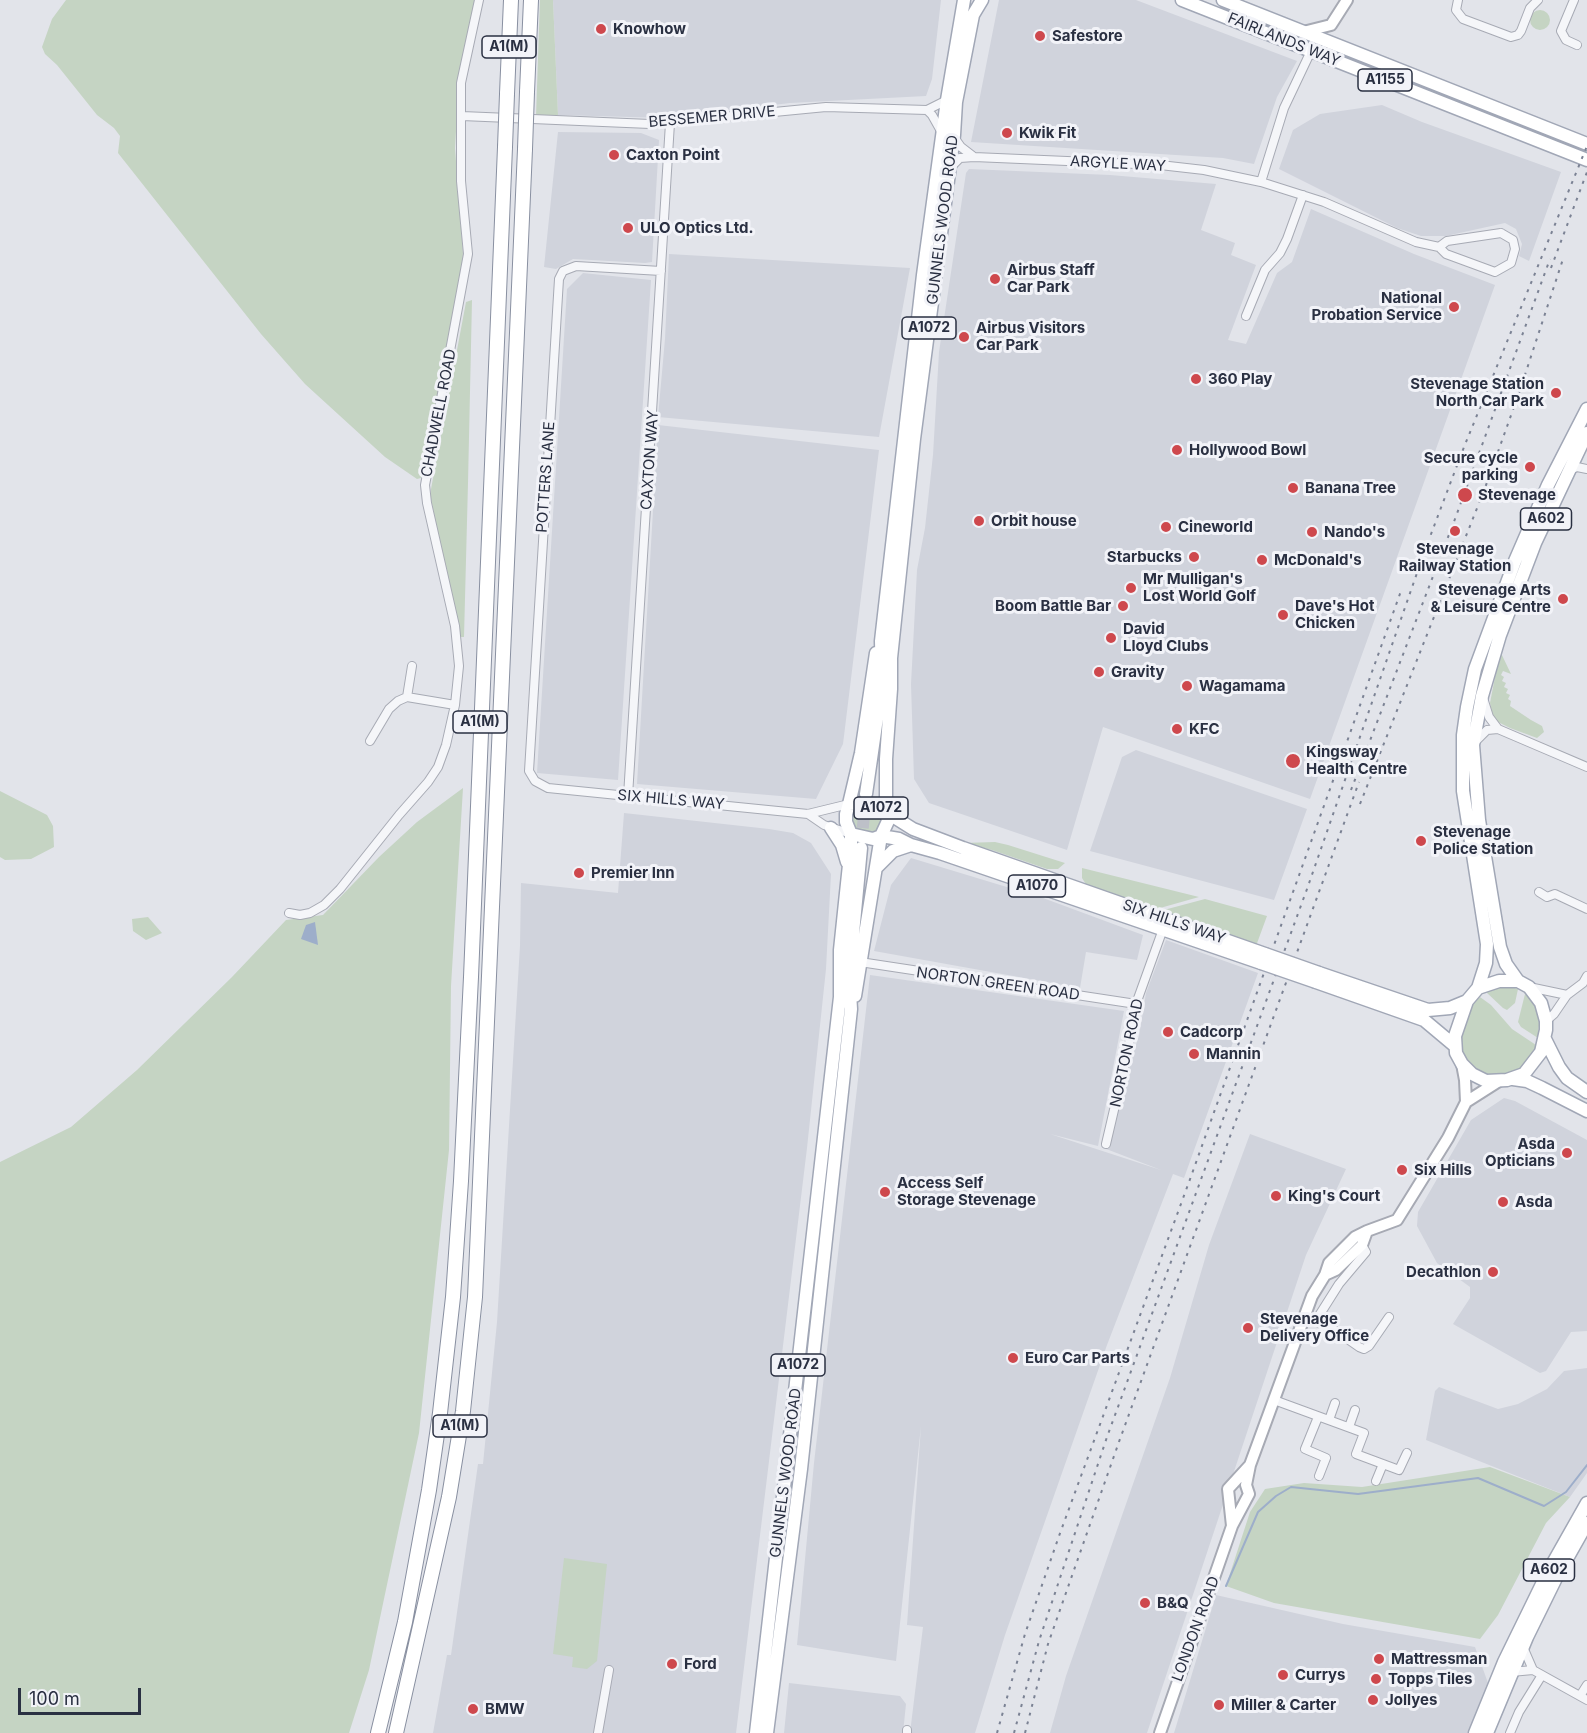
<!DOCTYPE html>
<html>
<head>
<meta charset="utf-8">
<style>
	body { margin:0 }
	#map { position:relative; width:1587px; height:1733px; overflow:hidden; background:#e2e4ea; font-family:Inter,sans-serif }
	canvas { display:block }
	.scale { position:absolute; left:18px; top:1688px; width:123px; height:27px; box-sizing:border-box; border:3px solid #2a3042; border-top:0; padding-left:8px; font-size:18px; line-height:21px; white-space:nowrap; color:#2a3042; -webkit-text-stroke:4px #f2f3f8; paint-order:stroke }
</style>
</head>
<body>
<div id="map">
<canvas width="1587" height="1733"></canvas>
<div class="scale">100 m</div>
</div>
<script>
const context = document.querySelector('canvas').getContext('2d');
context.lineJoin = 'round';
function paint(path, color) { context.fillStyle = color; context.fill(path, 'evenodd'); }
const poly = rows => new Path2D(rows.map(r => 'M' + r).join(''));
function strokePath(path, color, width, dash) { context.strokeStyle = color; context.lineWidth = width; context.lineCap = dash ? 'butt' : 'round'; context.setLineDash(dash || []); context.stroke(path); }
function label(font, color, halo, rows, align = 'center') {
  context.font = font + ' Inter,sans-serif'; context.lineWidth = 6; context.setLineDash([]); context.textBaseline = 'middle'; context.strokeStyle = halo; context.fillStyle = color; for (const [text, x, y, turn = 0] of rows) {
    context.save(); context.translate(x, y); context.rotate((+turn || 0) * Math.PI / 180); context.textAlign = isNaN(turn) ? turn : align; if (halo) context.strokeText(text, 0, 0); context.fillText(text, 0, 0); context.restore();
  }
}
const built = poly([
	[553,0,941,0,932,79,926,96,790,103,666,118,558,115],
	[999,0,1136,0,1297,61,1277,97,1254,164,1223,158,971,142],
	[1382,105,1422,122,1561,172,1529,261,1519,256,1522,244,1516,229,1505,223,1446,236,1421,236,1397,228,1279,169,1293,130,1320,114],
	[558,132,641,133,659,140,652,262,645,263,573,259,556,269,544,267],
	[969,169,1110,175,1216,184,1201,230,1235,243,1231,255,1256,265,1228,340,1246,344,1277,273,1292,262,1311,209,1414,254,1495,285,1310,799,1103,727,1067,850,929,803,914,779,911,684,917,570,925,528,933,455,939,352,966,173],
	[669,254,910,268,879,437,658,417,665,339],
	[583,273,651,280,618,780,537,773,567,289],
	[658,425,879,450,843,744,816,799,637,784],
	[1136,750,1307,809,1274,900,1090,851,1122,757],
	[624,813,769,829,793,833,811,843,831,874,826,969,807,1148,736,1733,433,1733,447,1655,451,1655,478,1464,483,1464,497,1322,520,946,521,883,618,893],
	[911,858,1043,898,1143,935,1137,960,1086,952,1080,988,874,951,891,885],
	[1166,940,1258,973,1184,1178,1173,1174,1107,1345,1005,1635,975,1733,910,1733,923,1627,907,1625,921,1426,896,1661,797,1645,814,1463,870,975,1124,1011,1098,1146,1050,1134,1161,1170,1101,1147,1139,1036,1146,993],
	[1504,1098,1515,1101,1587,1140,1587,1331,1571,1332,1546,1371,1540,1373,1453,1324,1470,1298,1470,1287,1437,1263,1417,1226,1418,1212,1471,1120],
	[1250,1134,1346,1169,1306,1255,1147,1733,1050,1733,1066,1676,1170,1378,1209,1245],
	[1587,1368,1587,1473,1570,1497,1426,1440,1435,1391,1439,1387,1498,1409,1518,1404,1547,1389,1564,1371],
	[1216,1595,1343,1624,1475,1647,1488,1683,1470,1733,1174,1733],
	[789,1683,900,1696,906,1704,903,1733,784,1733]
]);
const green = poly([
	[66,0,478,0,458,98,455,148,463,253,461,281,430,447,421,478,417,479,385,457,305,384,261,334,118,153,120,136,114,128,97,115,57,65,45,54,42,47,52,19],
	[540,0,553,0,558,115,536,116],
	'1530 20a10 10 0 1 1 20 0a10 10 0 1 1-20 0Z',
	[472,300,468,483,464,637,459,637,431,499,431,489,466,302],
	[1500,651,1511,674,1503,671,1501,675,1504,677,1502,681,1506,683,1504,687,1508,689,1506,693,1510,695,1508,699,1511,701,1510,706,1531,720,1542,726,1544,732,1537,738,1510,728,1498,722,1493,716,1490,703],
	[463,788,451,986,449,1150,419,1433,369,1670,349,1733,0,1733,0,1162,71,1127,137,1070,232,977,286,920,323,915,379,857,417,822],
	[0,791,47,815,53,826,54,847,31,859,5,860,0,857],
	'852 821a14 14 0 1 1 28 0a14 14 0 1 1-28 0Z',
	[995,842,1008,845,1065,863,1058,869,1047,869,992,850,963,843],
	[1082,868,1199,897,1153,910,1087,886,1082,878],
	[1205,899,1267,916,1256,946,1160,911],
	[148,917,162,933,146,940,133,931,132,919],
	[1508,986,1518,989,1515,1003,1507,1010,1503,1008,1486,992,1496,987],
	[1525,994,1535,1004,1540,1013,1538,1038,1521,1027,1518,1022],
	[1480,997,1491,1005,1512,1029,1536,1045,1534,1052,1520,1069,1515,1073,1490,1077,1473,1068,1461,1050,1460,1038,1467,1011],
	[1490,1467,1570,1497,1546,1523,1498,1615,1480,1639,1274,1603,1226,1586,1250,1512,1265,1489,1304,1483,1362,1487],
	[564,1558,607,1564,597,1661,587,1669,572,1667,573,1657,553,1654]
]);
const water = poly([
	[315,922,318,945,301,939,306,925]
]);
const stream = poly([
	[1226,1586,1258,1512,1276,1496,1291,1487,1358,1494,1478,1478,1544,1506,1566,1492,1587,1465]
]);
const primaryTunnel = poly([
	[861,846,866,795]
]);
const street = poly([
	[1458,0,1456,10,1463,19,1511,37,1518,35,1521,31,1530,8,1538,0],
	[1574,0,1561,31,1566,40,1577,45],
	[927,110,932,115,941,131],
	[462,116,650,124,826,107,927,110,947,100],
	[954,137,961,147,974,157],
	[951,167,960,158,974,157,1160,165,1204,170,1261,182,1324,202,1416,242,1439,247],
	[1261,182,1284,108,1311,51],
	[1501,233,1513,240,1515,249,1511,263,1495,272,1446,254,1439,247,1447,241,1501,233],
	[661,271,576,266,563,271,559,279,529,771,535,781,548,788,808,814,849,804],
	[1246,316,1265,270,1280,253,1287,239,1303,195],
	[1569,470,1577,467,1587,469],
	[407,697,412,666],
	[1483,698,1489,717,1498,729],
	[370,741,389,709,398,701,407,697,455,705],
	[1475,742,1487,730,1498,729,1587,767],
	[628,796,670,123],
	[808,814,824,825,851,834],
	[1539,892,1547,897,1555,894,1587,909],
	[289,913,300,915,310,913,324,905,340,889,399,815,428,782,438,767,446,745,455,705,459,666,455,626,427,503,425,485,468,254,461,181,461,83,479,0],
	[860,962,1136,1004],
	[1529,987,1567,995],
	[1546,1021,1554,1014,1567,995,1583,983,1587,976],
	[1106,1144,1128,1050,1136,1004,1163,929],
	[1303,1319,1326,1324,1359,1347,1364,1349,1369,1346,1389,1317],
	[1315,1322,1339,1284,1366,1252,1362,1245],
	[1274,1400,1364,1433,1356,1454,1399,1470,1407,1453],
	[1318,1417,1305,1449,1326,1458,1319,1476],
	[1329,1420,1335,1403],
	[1349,1427,1355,1410],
	[1376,1481,1383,1464],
	[1523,1647,1533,1670],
	[1511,1672,1533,1670,1587,1700],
	[1580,1696,1587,1685],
	[598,1733,609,1670],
	[907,1733,907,1730],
	[1510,1733,1519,1712,1542,1675]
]);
const secondary = poly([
	[1303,32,1331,25,1347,0],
	[1466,1102,1499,1081],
	[1325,1275,1336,1270,1362,1245,1367,1231],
	[1232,1526,1228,1489,1250,1465],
	[1160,1733,1232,1526,1249,1494,1246,1485,1250,1465,1312,1296,1325,1275,1329,1263,1355,1237,1367,1231,1397,1220,1448,1138,1466,1102,1465,1080,1462,1064]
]);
const primary = poly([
	[982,0,973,15,956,102,954,135,914,439,891,658,891,689,886,759,886,812,913,829,963,848,1265,954],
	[1182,0,1587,160],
	[1223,0,1587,144],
	[866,794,882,683,881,641,923,275,947,100,964,0],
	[849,804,861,753,876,653],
	[831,828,842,845,847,862],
	[876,868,893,851,911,845],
	[1319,973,1428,1010,1450,1008,1467,1001],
	[1499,981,1518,981,1529,987,1541,1003,1546,1021,1546,1030,1541,1052,1524,1074,1507,1080,1486,1081,1472,1074,1462,1064,1456,1053,1455,1036,1467,1001,1478,988,1499,981],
	[1518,981,1506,964,1500,947,1479,820,1473,745,1482,696,1500,635,1535,543,1587,433],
	[1316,982,1424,1020,1455,1046],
	[1478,988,1486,963,1487,944,1463,791,1463,735,1467,707,1475,669,1515,561,1548,485,1587,409],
	[855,996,881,836,899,839,911,845,940,853,1261,963],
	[1545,1039,1559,1067,1567,1078,1587,1092],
	[1513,1079,1527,1081,1542,1088,1587,1111],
	[756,1733,840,997,840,950,851,846,851,834,846,822,846,814,849,804,869,803,886,812,888,821,881,836,873,839,851,834],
	[767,1733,801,1469,851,1009,849,976,861,848],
	[1475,1733,1504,1662,1548,1572,1587,1503],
	[1487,1733,1527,1637,1556,1578,1587,1523]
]);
const highway = poly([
	[527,92,531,0],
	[507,94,511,0],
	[378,1733,405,1622,429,1490,440,1413,453,1297,461,1181,471,977,505,147],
	[396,1733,449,1497,463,1411,475,1297,525,149]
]);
const rail = poly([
	[1551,268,1587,172],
	[1351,790,1455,519,1550,259],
	[1360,804,1485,488,1519,393,1563,259],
	[997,1733,1025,1634,1059,1536,1189,1182,1401,591],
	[1014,1733,1039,1641,1107,1437,1307,889,1425,550,1464,447,1587,146],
	[1025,1733,1048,1644,1120,1439,1359,782]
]);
const primaryBridge = poly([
	[1265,954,1319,973],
	[1261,963,1316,982]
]);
const highwayBridge = poly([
	[505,147,507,94],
	[525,149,527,92]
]);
const markers = [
	[601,29,6,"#ce484d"],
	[1040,36,6,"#ce484d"],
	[1007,133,6,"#ce484d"],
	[614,155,6,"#ce484d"],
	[628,228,6,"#ce484d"],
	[995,279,6,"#ce484d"],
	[1454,307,6,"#ce484d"],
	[964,337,6,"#ce484d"],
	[1196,379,6,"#ce484d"],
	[1556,393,6,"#ce484d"],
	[1177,450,6,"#ce484d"],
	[1530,467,6,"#ce484d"],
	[1293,488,6,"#ce484d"],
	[1465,495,8,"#ce484d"],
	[979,521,6,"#ce484d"],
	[1166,527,6,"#ce484d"],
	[1455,531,6,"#ce484d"],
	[1312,532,6,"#ce484d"],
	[1194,557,6,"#ce484d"],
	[1262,560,6,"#ce484d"],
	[1131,588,6,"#ce484d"],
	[1563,599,6,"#ce484d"],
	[1123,606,6,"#ce484d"],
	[1283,615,6,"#ce484d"],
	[1111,638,6,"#ce484d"],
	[1099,672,6,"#ce484d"],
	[1187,686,6,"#ce484d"],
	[1177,729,6,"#ce484d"],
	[1293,761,8,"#ce484d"],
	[1421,841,6,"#ce484d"],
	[579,873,6,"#ce484d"],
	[1168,1032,6,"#ce484d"],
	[1194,1054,6,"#ce484d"],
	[1567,1153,6,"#ce484d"],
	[1402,1170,6,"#ce484d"],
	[885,1192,6,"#ce484d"],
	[1276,1196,6,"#ce484d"],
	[1503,1202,6,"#ce484d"],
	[1493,1272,6,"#ce484d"],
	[1248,1328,6,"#ce484d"],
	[1013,1358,6,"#ce484d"],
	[1145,1603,6,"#ce484d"],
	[1379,1659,6,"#ce484d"],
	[672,1664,6,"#ce484d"],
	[1283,1675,6,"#ce484d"],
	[1376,1679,6,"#ce484d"],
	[1373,1700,6,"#ce484d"],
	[1219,1705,6,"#ce484d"],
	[473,1709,6,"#ce484d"]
];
const shields = [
	[509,47,54],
	[1385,80,54],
	[929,328,54],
	[1546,519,51],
	[480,722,54],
	[881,808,54],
	[1037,886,57],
	[798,1365,54],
	[460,1426,54],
	[1549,1570,51]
];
const shieldNames = [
	["A1(M)",509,47],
	["A1155",1385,80],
	["A1072",929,328],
	["A602",1546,519],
	["A1(M)",480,722],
	["A1072",881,808],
	["A1070",1037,886],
	["A1072",798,1365],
	["A1(M)",460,1426],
	["A602",1549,1570]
];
const poiNames = [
	["Knowhow",613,29],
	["Safestore",1052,36],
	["Kwik Fit",1019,133],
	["Caxton Point",626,155],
	["ULO Optics Ltd.",640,228],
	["Airbus Staff",1007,270],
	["Car Park",1007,287],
	["National",1442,298,"right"],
	["Probation Service",1442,315,"right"],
	["Airbus Visitors",976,328],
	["Car Park",976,345],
	["360 Play",1208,379],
	["Stevenage Station",1544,384,"right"],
	["North Car Park",1544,401,"right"],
	["Hollywood Bowl",1189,450],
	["Secure cycle",1518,458,"right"],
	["parking",1518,475,"right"],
	["Banana Tree",1305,488],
	["Stevenage",1478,495],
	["Orbit house",991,521],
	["Cineworld",1178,527],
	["Nando's",1324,532],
	["Stevenage",1455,549,"center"],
	["Railway Station",1455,566,"center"],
	["Starbucks",1182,557,"right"],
	["McDonald's",1274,560],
	["Mr Mulligan's",1143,579],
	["Lost World Golf",1143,596],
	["Stevenage Arts",1551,590,"right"],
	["& Leisure Centre",1551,607,"right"],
	["Boom Battle Bar",1111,606,"right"],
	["Dave's Hot",1295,606],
	["Chicken",1295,623],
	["David",1123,629],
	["Lloyd Clubs",1123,646],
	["Gravity",1111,672],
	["Wagamama",1199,686],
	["KFC",1189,729],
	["Kingsway",1306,752],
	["Health Centre",1306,769],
	["Stevenage",1433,832],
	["Police Station",1433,849],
	["Premier Inn",591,873],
	["Cadcorp",1180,1032],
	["Mannin",1206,1054],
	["Asda",1555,1144,"right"],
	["Opticians",1555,1161,"right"],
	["Six Hills",1414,1170],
	["Access Self",897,1183],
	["Storage Stevenage",897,1200],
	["King's Court",1288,1196],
	["Asda",1515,1202],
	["Decathlon",1481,1272,"right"],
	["Stevenage",1260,1319],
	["Delivery Office",1260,1336],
	["Euro Car Parts",1025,1358],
	["B&Q",1157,1603],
	["Mattressman",1391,1659],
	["Ford",684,1664],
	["Currys",1295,1675],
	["Topps Tiles",1388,1679],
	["Jollyes",1385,1700],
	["Miller & Carter",1231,1705],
	["BMW",485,1709]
];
const streetNames = [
	["FAIRLANDS WAY",1284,40,22],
	["BESSEMER DRIVE",712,117,-5],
	["ARGYLE WAY",1118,164,3],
	["GUNNELS WOOD ROAD",943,220,-83],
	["CHADWELL ROAD",439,413,-79],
	["CAXTON WAY",650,460,-86],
	["POTTERS LANE",546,477,-86],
	["SIX HILLS WAY",671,800,5],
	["SIX HILLS WAY",1174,922,19],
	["NORTON GREEN ROAD",998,984,8],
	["NORTON ROAD",1127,1053,-78],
	["GUNNELS WOOD ROAD",786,1473,-83],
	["LONDON ROAD",1196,1629,-70]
];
paint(built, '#d0d3dc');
paint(green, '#c5d4c3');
paint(water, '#9daeca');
strokePath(stream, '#9daeca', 2);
strokePath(primaryTunnel, '#bdc0c8', 12, [12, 6]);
strokePath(street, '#a7aab4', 10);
strokePath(secondary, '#a7aab4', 14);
strokePath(primary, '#a1a7b6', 15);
strokePath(highway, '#8990a1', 16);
strokePath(street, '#f5f6f9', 8);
strokePath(secondary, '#fff', 10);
strokePath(primary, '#fff', 12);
strokePath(highway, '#fff', 14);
strokePath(rail, '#7b8294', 2, [3, 6]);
strokePath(primaryBridge, '#a1a7b6', 15, []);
strokePath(highwayBridge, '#8990a1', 16, []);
strokePath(primaryBridge, '#fff', 12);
strokePath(highwayBridge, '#fff', 14);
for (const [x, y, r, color] of markers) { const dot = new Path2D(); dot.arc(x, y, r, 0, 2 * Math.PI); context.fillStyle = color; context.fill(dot); strokePath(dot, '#f2f3f8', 2); }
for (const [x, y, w] of shields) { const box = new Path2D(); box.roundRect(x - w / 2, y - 11, w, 22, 4.5); context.fillStyle = '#f2f3f8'; context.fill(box); strokePath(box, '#2a3042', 1.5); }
label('bold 14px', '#2a3042', null, shieldNames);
label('bold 15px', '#2a3042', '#f2f3f8', poiNames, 'left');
label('15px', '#2a3042', '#f2f3f8', streetNames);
</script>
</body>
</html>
